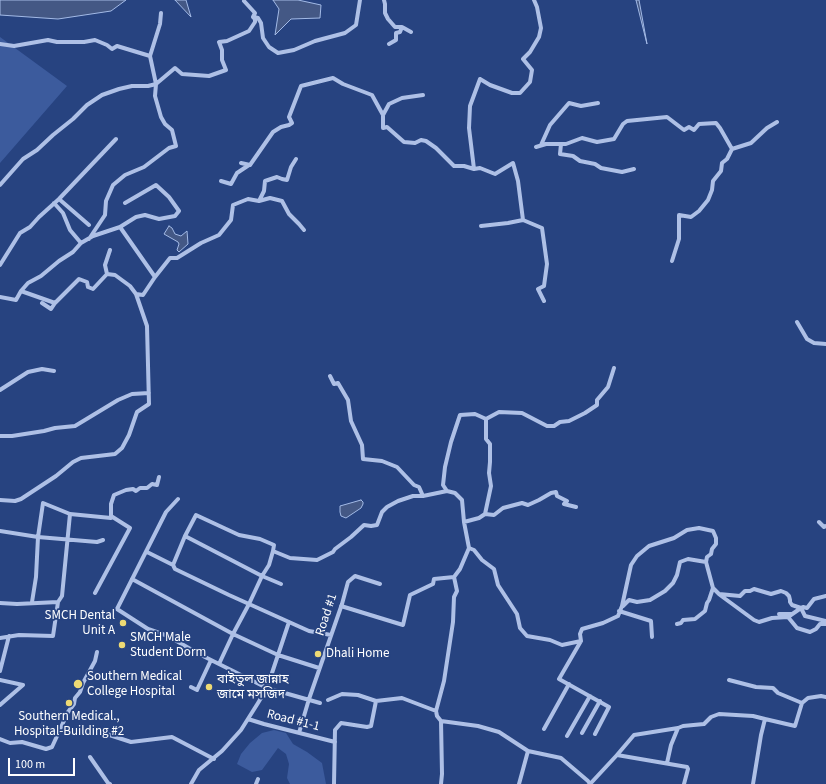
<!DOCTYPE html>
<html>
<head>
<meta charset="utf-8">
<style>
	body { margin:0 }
	#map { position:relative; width:826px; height:784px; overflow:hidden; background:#274380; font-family:"Source Sans 3",sans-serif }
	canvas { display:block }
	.scale { position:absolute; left:8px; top:758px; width:67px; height:18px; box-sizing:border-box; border:2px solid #fff; border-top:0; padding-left:5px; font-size:12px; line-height:14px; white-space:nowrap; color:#fff; -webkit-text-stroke:3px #274380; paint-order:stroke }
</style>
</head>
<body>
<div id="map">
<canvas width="826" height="784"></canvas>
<div class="scale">100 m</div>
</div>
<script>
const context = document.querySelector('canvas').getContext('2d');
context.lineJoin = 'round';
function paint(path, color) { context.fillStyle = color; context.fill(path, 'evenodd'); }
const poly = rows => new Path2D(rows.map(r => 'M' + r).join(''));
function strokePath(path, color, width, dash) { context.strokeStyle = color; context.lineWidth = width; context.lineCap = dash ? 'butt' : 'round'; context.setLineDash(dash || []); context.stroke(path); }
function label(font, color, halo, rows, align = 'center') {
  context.font = font + ' "Source Sans 3","Noto Sans Bengali",sans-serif'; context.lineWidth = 3.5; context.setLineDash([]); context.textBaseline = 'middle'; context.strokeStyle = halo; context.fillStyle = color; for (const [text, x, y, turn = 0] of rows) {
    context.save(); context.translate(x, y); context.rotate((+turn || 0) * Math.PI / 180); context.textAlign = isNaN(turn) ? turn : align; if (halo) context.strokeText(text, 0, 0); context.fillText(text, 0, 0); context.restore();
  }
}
const green = poly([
	[0,37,67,86,0,163],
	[274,730,286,733,293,744,307,752,322,763,326,784,290,784,287,778,289,764,286,754,278,748,262,770,252,772,237,764,241,754,250,743,262,733]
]);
const water = poly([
	[0,0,126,0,111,11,58,19,0,15,0,0],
	[175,0,186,0,191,17,175,0],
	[273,0,298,0,321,5,320,18,291,19,275,35,279,9,273,0],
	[636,0,639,0,647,44,636,0],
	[169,226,172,228,175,234,181,236,187,231,188,244,179,252,177,250,179,244,178,242,164,234,169,226],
	[361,500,363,502,363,504,361,508,346,518,341,516,340,512,340,506,361,500]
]);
const minor = poly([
	[384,0,385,4,385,13,388,19,395,27,402,27],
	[254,17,258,18,261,23,263,38,269,47,278,53,294,50,315,41,345,33,356,25,360,0],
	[0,44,14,46,48,40,57,42,84,42,95,40,107,45,112,49,117,46,150,56,156,84,175,68,182,74,209,76,226,70,222,60,222,50,219,42,227,41,249,31,255,22,255,19,253,17,255,13,244,1],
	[389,44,396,40,396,33,400,32,402,27,411,32],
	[150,56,160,24,161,13],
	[423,95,402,98,389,104,383,115,383,128,387,127,404,142,415,143,421,140,426,141,436,148,454,166,464,166,474,169,480,168,495,174,513,163,518,181,523,220,542,228,547,264,544,286,538,289,544,301],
	[561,144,560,154,573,156,580,161,595,164,601,168,622,172,634,169],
	[541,145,550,125,569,103,581,106,598,103],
	[536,147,546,144,566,144,582,138,597,142,614,139,623,124,627,121,667,117,684,130,689,127,694,130,699,124,716,123,720,128,732,149],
	[241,163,250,165,273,132,281,127,289,125,292,123,289,117,301,86,333,78,343,84,372,95,383,115],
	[474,169,469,128,470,106,480,79,490,85,512,93,520,93,530,82,532,70,523,59,530,52,539,37,541,28,537,7,534,0],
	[221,181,231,184,237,173,249,165],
	[0,185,23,159,37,150,53,135,73,119,87,105,102,95,119,89,132,86,148,86,156,84,155,96,161,117,165,124,172,130,176,146,169,148,144,167,125,175,113,185,106,201,105,215,89,239],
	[59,199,89,225],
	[259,201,270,198,282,201,289,214,299,224,304,230],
	[54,203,63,213,70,230,81,243],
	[481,226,508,223,523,220],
	[120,227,155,277,170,258,177,258,201,243,219,235,231,220,233,205,248,199,259,201,264,191,265,181,277,177,282,179,287,180,291,167,296,159],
	[672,261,679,239,679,215,691,217,699,211,708,200,712,190,713,181,721,171,722,163,727,159,732,149,751,143,767,128,777,122],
	[0,265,20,233,30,227,39,217,59,199,116,139],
	[107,274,105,265,110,250],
	[21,291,28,283,41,276,59,261,73,252,81,243,93,236,120,227,136,217,145,215,159,219,175,216,179,211,169,197,156,185,125,203],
	[0,297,16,300,21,291,55,303,79,279,87,282,88,287,93,289,107,274,115,275,130,286,136,294,143,295,155,277],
	[42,303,51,309,55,303],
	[797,322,807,339,814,343,826,344],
	[330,376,334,384,338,383,348,400,351,421,362,445,363,459,382,461,397,467,414,485,419,487,423,496,447,491,455,493,462,500,464,522],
	[0,390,28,372,42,369,54,371],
	[0,436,12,436,44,431,55,428,75,426,118,400,132,394,149,393],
	[447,491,443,485,445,467,451,442,460,415,475,414,486,419,499,412,522,413,547,426,554,426,560,422,569,421,585,413,597,405,597,400,608,387,614,368],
	[178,499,166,512,117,609,148,629,168,636,199,654,267,688,320,703],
	[0,500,15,501,21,499,56,476,73,462,81,458,115,454,122,448,129,435,137,412,149,404,147,326,136,294],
	[70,514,111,518,111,504,114,495,126,490,133,489,136,491,140,488,147,488,152,484,157,485,159,477],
	[485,514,491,486,489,473,490,462,490,444,486,439,486,419],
	[819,522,824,527,826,526],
	[0,531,38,537,97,542,103,540],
	[185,536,196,515,239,535,260,539,274,545,273,551],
	[469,548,474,550,482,560,494,569,498,585,517,614,520,628,527,636,550,640,562,645,581,641],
	[147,552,173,565,175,569,229,595,309,631,331,635],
	[173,565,185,536,262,576,281,584],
	[132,579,233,634,278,655,319,668],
	[95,593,130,528,111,516],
	[720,595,754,620,759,622,772,618,788,617,797,628,810,632,816,629,820,624,826,624],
	[0,603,17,604,58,602,62,596,70,514,43,503,38,537,36,577,32,602],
	[341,606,403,625,410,595,433,584,434,579,454,577],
	[623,606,629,600,637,602,650,600,665,591,673,583,677,575,680,562,688,559,706,562,713,588,719,594,740,596,745,591,750,591,754,589,771,594,781,591,786,593,789,596,790,600,790,602,792,605,801,608,803,607,807,608,814,599,826,596],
	[619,611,651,621,652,637],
	[779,614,792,614],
	[788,617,801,608,805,616,826,621],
	[677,624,681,623,683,620,695,619,705,611,707,603,709,600,713,588],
	[0,638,19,635,53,636,58,602],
	[219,664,233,634,249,604,262,576,269,565,273,551,290,558,317,560,333,552,335,549,351,537,364,525,371,526,377,525,382,512,387,507,398,501,413,496,423,496],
	[0,671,9,636],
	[0,680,23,685,0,705],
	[729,680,756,687,773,688,778,693,802,703],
	[191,687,197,690,211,660],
	[328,700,342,694,358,695,376,701,402,698,436,711],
	[248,719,264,724,335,742],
	[678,728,634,735,617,755,687,767,688,769,684,784],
	[91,729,131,742,172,737,214,759],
	[544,729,569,684],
	[299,733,309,699,342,604,348,582,355,576,380,584],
	[582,733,600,701],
	[595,734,609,707,559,679,581,641,580,634,582,629,603,623,618,616,622,606,631,565,637,556,649,546,674,538,687,530,699,528,713,531,716,538,716,544,712,549,711,554,707,557,706,562],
	[567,736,590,696],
	[0,739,10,743,22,742,46,749,52,747,68,712,74,704,75,698,80,692,83,683,95,661,97,652],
	[528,751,561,758,588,781,590,784],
	[90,757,108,783,110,784],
	[667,763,671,745,678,728,683,726,704,724,711,717,719,714,753,716,765,719],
	[191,784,199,770,222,751,241,730,258,703,267,688,289,622],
	[256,784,258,779],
	[334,784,335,730,341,723,367,727,371,726,376,701],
	[441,784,442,774,441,721],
	[519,784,528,751,499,732,478,726,441,721,437,716,436,711,444,681,453,622,454,597,457,591,454,577,460,569,469,548,464,522,479,518,485,514,494,515,503,508,522,503,528,505,539,500,551,493,556,492,557,496,567,501,564,504,576,507],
	[590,784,617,755],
	[753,784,761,735,765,719,795,726,802,703,808,698,821,696,826,697]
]);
const markers = [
	[123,623,4,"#eeda74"],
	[122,645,4,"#eeda74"],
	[318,654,4,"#eeda74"],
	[78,684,5,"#eeda74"],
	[209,687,4,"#eeda74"],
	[69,703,4,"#eeda74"]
];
const streetNames = [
	["Road #1",327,615,-72],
	["Road #1-1",293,721,14]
];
const poiNames = [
	["SMCH Dental",115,616,"right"],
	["Unit A",115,631,"right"],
	["SMCH Male",130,638],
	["Student Dorm",130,653],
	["Dhali Home",326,654],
	["Southern Medical",87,677],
	["College Hospital",87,692],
	["বাইতুল জান্নাহ",217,680],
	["জামে মসজিদ",217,695],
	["Southern Medical.,",69,717,"center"],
	["Hospital-Building #2",69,732,"center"]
];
paint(green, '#3c5b9d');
paint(water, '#445885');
strokePath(water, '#a3bae6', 1);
strokePath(minor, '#aec0e6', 4);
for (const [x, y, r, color] of markers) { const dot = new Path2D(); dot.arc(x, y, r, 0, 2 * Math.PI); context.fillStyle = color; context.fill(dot); strokePath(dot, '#274380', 1.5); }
label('13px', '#fff', '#274380', streetNames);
label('13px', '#fff', '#274380', poiNames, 'left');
</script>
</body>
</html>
